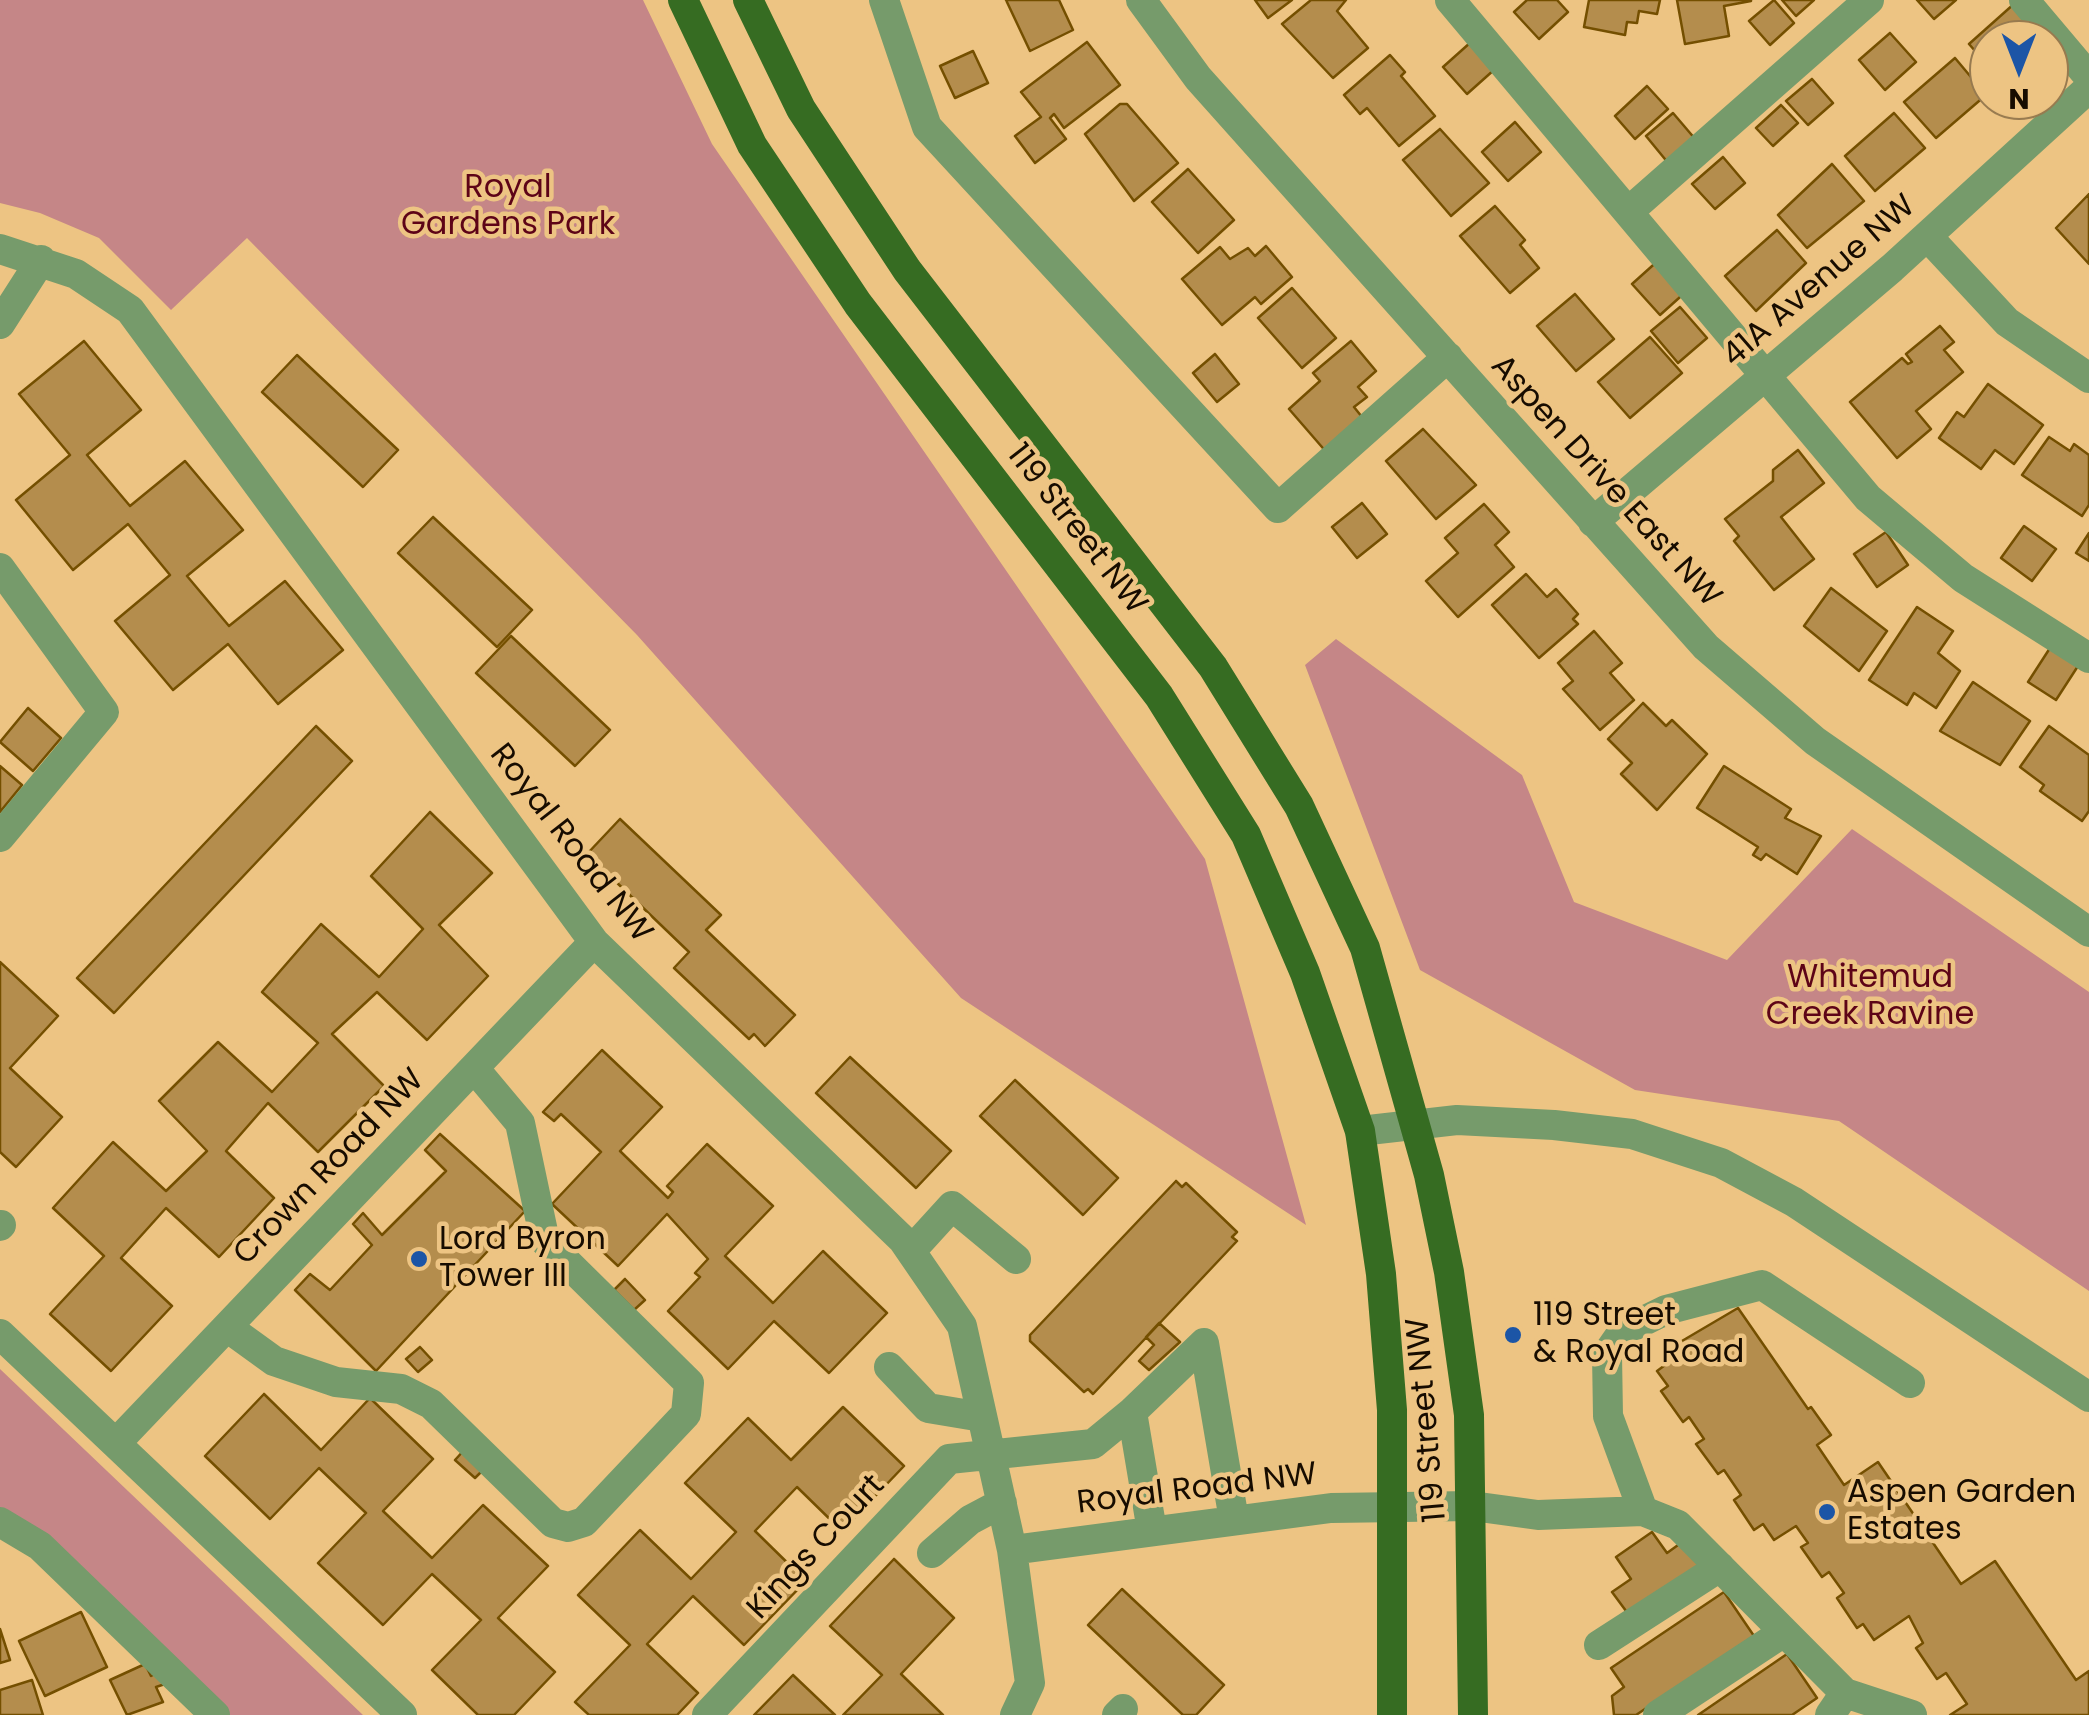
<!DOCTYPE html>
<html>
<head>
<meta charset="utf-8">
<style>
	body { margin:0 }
	#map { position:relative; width:2089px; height:1715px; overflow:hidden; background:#edc483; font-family:Poppins,sans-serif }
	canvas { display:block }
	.north { position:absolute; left:1969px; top:20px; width:100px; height:100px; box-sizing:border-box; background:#edc483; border:2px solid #977a4f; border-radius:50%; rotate:180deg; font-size:28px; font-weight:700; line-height:40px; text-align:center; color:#170c00 }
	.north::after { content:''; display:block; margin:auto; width:35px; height:45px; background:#1c55a6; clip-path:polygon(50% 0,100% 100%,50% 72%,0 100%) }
</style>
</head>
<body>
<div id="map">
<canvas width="2089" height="1715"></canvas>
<div class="north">N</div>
</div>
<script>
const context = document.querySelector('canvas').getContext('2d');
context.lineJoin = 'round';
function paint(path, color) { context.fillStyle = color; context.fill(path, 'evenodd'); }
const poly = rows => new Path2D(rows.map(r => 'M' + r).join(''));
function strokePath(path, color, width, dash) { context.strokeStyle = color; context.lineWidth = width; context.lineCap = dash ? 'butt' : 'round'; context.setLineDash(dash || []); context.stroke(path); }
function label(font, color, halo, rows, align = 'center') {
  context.font = font + ' Poppins,sans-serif'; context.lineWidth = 9; context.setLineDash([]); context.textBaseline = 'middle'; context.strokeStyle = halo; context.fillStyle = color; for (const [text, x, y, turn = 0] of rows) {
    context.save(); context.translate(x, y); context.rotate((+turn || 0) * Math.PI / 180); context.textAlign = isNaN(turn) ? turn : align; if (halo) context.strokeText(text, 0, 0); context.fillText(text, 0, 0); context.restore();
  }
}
const green = poly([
	[0,0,643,0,712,144,1205,859,1306,1225,961,998,637,635,247,238,171,310,99,238,40,213,0,203],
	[1336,639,1522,775,1574,902,1727,960,1852,829,2089,992,2089,1291,1839,1121,1635,1090,1420,970,1305,665],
	[0,1369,363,1715,217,1715,0,1509]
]);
const building = poly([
	[1006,0,1059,0,1073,30,1030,51,1006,0],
	[1255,0,1292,0,1268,18,1255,0],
	[1311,0,1346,0,1337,11,1368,48,1333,78,1282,24,1311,0],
	[1527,0,1557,0,1568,12,1539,39,1514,12,1527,0],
	[1589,0,1660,0,1657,14,1639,11,1637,23,1627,22,1625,35,1584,27,1589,0],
	[1677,0,1751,0,1751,1,1724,6,1729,36,1685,44,1677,0],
	[1774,0,1794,23,1770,45,1749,21,1774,0],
	[1782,0,1814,0,1796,16,1782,0],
	[1917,0,1956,0,1934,19,1917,0],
	[2015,3,2040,40,1989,40,1989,67,1969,44,2015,3],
	[1890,33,1916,62,1885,90,1859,60,1890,33],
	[1087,42,1120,85,1064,128,1054,114,1050,118,1066,139,1035,163,1015,136,1041,117,1021,92,1087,42],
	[1471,42,1495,69,1467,94,1443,67,1471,42],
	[973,51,988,83,955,98,940,66,973,51],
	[1390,55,1405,72,1401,76,1435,116,1399,146,1367,108,1360,114,1344,95,1390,55],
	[1955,58,1986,95,1936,138,1904,102,1955,58],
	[1812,79,1833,103,1808,125,1786,101,1812,79],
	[1647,86,1668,109,1635,139,1615,116,1647,86],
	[1120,104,1127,104,1178,163,1134,201,1085,134,1120,104],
	[1781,105,1798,123,1773,146,1756,128,1781,105],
	[1673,113,1696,140,1669,164,1646,136,1673,113],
	[1894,113,1925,148,1875,191,1845,156,1894,113],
	[1515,122,1541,152,1508,181,1482,152,1515,122],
	[1440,129,1489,183,1451,216,1403,160,1440,129],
	[1723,157,1745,183,1715,209,1692,184,1723,157],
	[1832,164,1864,201,1807,248,1778,215,1832,164],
	[1188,169,1234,220,1198,253,1152,202,1188,169],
	[2089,194,2089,264,2056,228,2089,194],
	[1495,206,1525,240,1520,245,1539,268,1510,293,1460,236,1495,206],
	[1777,230,1806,263,1756,311,1725,276,1777,230],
	[1266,246,1292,277,1261,304,1255,297,1222,325,1182,279,1220,247,1230,259,1248,248,1255,256,1266,246],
	[1661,258,1689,289,1660,315,1632,284,1661,258],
	[1292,288,1336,338,1302,368,1258,318,1292,288],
	[1575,294,1614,339,1576,371,1537,326,1575,294],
	[1680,307,1707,338,1678,363,1651,331,1680,307],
	[1940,326,1954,342,1944,350,1963,372,1916,411,1931,429,1897,458,1850,402,1902,358,1908,364,1912,362,1906,354,1940,326],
	[1650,337,1682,373,1630,418,1598,382,1650,337],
	[84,341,141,410,87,455,130,506,185,461,243,530,187,576,229,626,285,581,343,650,278,704,228,644,173,690,115,621,170,575,128,524,73,570,16,500,70,455,19,394,84,341],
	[1351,341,1376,371,1358,387,1367,397,1354,407,1366,422,1328,454,1289,409,1320,381,1313,373,1351,341],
	[1215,354,1239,384,1217,402,1193,373,1215,354],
	[297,355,398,450,363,487,262,392,297,355],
	[1988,384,2043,425,2014,464,1995,450,1981,469,1939,438,1957,412,1964,417,1988,384],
	[1423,429,1476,485,1436,519,1386,461,1423,429],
	[2049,437,2070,451,2074,444,2089,455,2089,505,2082,516,2022,475,2049,437],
	[1798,450,1824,483,1781,517,1814,559,1774,590,1734,541,1739,536,1725,519,1773,481,1773,470,1798,450],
	[1362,503,1387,534,1357,558,1332,527,1362,503],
	[1484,504,1509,532,1495,545,1514,567,1458,617,1426,581,1458,553,1445,538,1484,504],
	[433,517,532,610,497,647,398,553,433,517],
	[2024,526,2056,549,2032,581,2001,558,2024,526],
	[1886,532,1908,565,1877,587,1854,554,1886,532],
	[2089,533,2089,561,2076,553,2089,533],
	[1526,574,1547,597,1556,589,1578,614,1573,619,1578,624,1539,658,1492,605,1526,574],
	[1831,588,1887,631,1859,671,1804,626,1831,588],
	[1917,607,1953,631,1938,653,1960,671,1936,708,1914,693,1907,705,1869,680,1917,607],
	[1594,631,1622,663,1610,673,1634,700,1600,730,1563,689,1573,681,1558,663,1594,631],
	[511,636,610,730,575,766,476,673,511,636],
	[2050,648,2078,666,2056,700,2028,682,2050,648],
	[1973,682,2030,721,2000,765,1940,731,1973,682],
	[1643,703,1666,726,1672,720,1707,754,1657,810,1621,774,1632,763,1608,739,1643,703],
	[28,708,61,738,33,771,0,742,28,708],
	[316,726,352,761,114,1013,77,978,316,726],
	[2049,726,2089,755,2089,811,2082,821,2040,791,2044,785,2020,767,2049,726],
	[0,766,22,785,0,812,0,766],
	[1724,766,1791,809,1785,818,1821,836,1797,874,1766,854,1761,860,1753,855,1758,847,1697,808,1724,766],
	[430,812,492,873,439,925,488,976,427,1040,377,992,332,1034,384,1086,318,1152,268,1103,226,1151,274,1198,219,1257,166,1208,121,1258,172,1306,111,1371,50,1314,104,1256,53,1208,113,1142,166,1191,207,1151,159,1101,218,1042,272,1092,318,1043,262,992,321,924,379,977,423,929,371,876,430,812],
	[620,819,721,915,706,930,795,1015,765,1046,754,1034,749,1039,674,968,689,952,587,854,620,819],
	[0,962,58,1016,10,1068,62,1117,16,1167,0,1152,0,962],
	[602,1050,662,1107,620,1151,668,1198,673,1192,667,1186,707,1144,773,1206,725,1256,773,1303,823,1251,887,1313,829,1373,774,1321,728,1369,668,1311,700,1277,695,1273,708,1259,667,1214,618,1266,552,1204,601,1152,561,1114,554,1121,543,1112,602,1050],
	[850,1057,951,1151,916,1188,816,1093,850,1057],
	[1015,1080,1118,1178,1083,1215,980,1116,1015,1080],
	[440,1134,525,1211,376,1371,295,1290,310,1274,330,1290,372,1245,353,1224,363,1213,382,1235,446,1171,425,1150,440,1134],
	[1176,1181,1182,1187,1186,1183,1237,1232,1232,1237,1237,1241,1093,1394,1088,1389,1084,1392,1030,1341,1030,1335,1176,1181],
	[625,1279,645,1300,634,1310,614,1290,625,1279],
	[1738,1308,1808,1409,1811,1407,1831,1435,1817,1445,1844,1485,1878,1462,1961,1584,1995,1561,2076,1680,2089,1671,2089,1715,1950,1715,1967,1704,1946,1673,1937,1679,1916,1648,1923,1643,1909,1616,1874,1640,1863,1624,1857,1628,1837,1598,1844,1593,1829,1572,1822,1577,1801,1547,1808,1543,1796,1526,1774,1540,1763,1524,1754,1530,1734,1500,1741,1495,1724,1470,1718,1474,1696,1444,1704,1439,1689,1417,1683,1422,1661,1391,1668,1386,1657,1371,1676,1357,1670,1348,1738,1308],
	[1159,1323,1180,1342,1149,1370,1139,1361,1154,1345,1146,1337,1159,1323],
	[420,1347,432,1360,418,1372,406,1359,420,1347],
	[264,1394,321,1450,370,1398,433,1459,383,1511,432,1558,483,1505,548,1566,498,1618,555,1672,514,1715,478,1715,432,1670,481,1620,432,1574,383,1625,318,1563,366,1513,319,1468,270,1519,205,1456,264,1394],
	[843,1407,904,1466,842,1531,797,1487,755,1531,806,1581,744,1645,693,1596,647,1644,698,1693,677,1715,589,1715,575,1702,630,1645,578,1595,640,1530,691,1579,736,1532,685,1483,748,1418,791,1460,843,1407],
	[466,1448,486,1467,475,1478,455,1460,466,1448],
	[1652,1532,1667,1553,1685,1540,1701,1564,1629,1615,1612,1592,1631,1579,1616,1557,1652,1532],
	[894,1559,954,1618,901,1674,943,1715,843,1715,882,1675,830,1626,894,1559],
	[1122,1589,1224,1685,1196,1715,1183,1715,1088,1625,1122,1589],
	[1724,1592,1754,1636,1636,1715,1614,1715,1612,1696,1624,1687,1611,1668,1724,1592],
	[81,1612,107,1667,45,1696,19,1641,81,1612],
	[0,1629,10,1660,0,1663,0,1629],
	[1787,1654,1817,1698,1792,1715,1698,1715,1787,1654],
	[145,1664,151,1676,159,1672,165,1684,156,1687,163,1702,127,1715,110,1680,145,1664],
	[793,1675,835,1715,754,1715,793,1675],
	[32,1680,43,1715,0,1715,0,1690,32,1680]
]);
const minor = poly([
	[884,0,927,127,1278,508,1448,357],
	[1141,0,1198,78,1706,647,1815,741,2089,932],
	[1450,0,1868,498,1963,578,2089,658],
	[2024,0,2089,77],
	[1628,212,1869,0],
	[1927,236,2007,322,2089,378],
	[0,249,76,274,130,310,594,942,903,1240,962,1326,1012,1550,1030,1683,1015,1715],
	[0,324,41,260],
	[1593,522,1892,268,2089,88],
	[0,568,104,712,0,837],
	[1360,1131,1457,1120,1554,1125,1632,1134,1721,1163,1794,1202,2089,1397],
	[0,1226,1,1225],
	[911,1251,952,1206,1016,1259],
	[227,1327,274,1361,336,1382,401,1389,431,1404,553,1523,568,1527,584,1522,686,1414,689,1383,545,1241,520,1123,474,1068],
	[0,1334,402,1715],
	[889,1367,928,1408,982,1417],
	[117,1442,594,942],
	[1643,1511,1608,1416,1607,1354,1623,1331,1666,1310,1762,1285,1910,1383],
	[0,1522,40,1546,215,1715],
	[1152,1531,1132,1412,1204,1343,1234,1520],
	[1012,1550,1331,1508,1472,1506,1538,1515,1643,1511,1678,1525,1845,1693,1830,1715],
	[932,1553,970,1520,1002,1503],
	[1599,1645,1720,1567],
	[1845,1693,1912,1715],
	[707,1715,949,1459,1093,1444,1132,1412],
	[1117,1715,1123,1709],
	[1658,1715,1784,1632]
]);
const major = poly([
	[683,0,752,145,858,304,1159,696,1246,835,1305,973,1360,1131,1381,1274,1392,1410,1392,1715],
	[748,0,801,109,907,270,1213,667,1299,806,1365,948,1429,1175,1449,1272,1469,1415,1473,1715]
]);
const markers = [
	[419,1259,10,"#1c55a6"],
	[1513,1335,10,"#1c55a6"],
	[1827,1512,10,"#1c55a6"]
];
const parkNames = [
	["Royal",508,189],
	["Gardens Park",508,226],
	["Whitemud",1870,979],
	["Creek Ravine",1870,1016]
];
const streetNames = [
	["41A Avenue NW",1820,282,-41],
	["Aspen Drive East NW",1605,482,48],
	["119 Street NW",1076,530,52],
	["Royal Road NW",570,844,52],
	["Crown Road NW",330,1168,-46],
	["119 Street NW",1428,1420,-95],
	["Royal Road NW",1197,1490,-7],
	["Kings Court",817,1548,-47]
];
const poiNames = [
	["Lord Byron",439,1241],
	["Tower III",439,1278],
	["119 Street",1533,1317],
	["& Royal Road",1533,1354],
	["Aspen Garden",1847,1494],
	["Estates",1847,1531]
];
paint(green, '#c58687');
paint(building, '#b48d4d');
strokePath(building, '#744f00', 2.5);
strokePath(minor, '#769b6b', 30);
strokePath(major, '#366c22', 30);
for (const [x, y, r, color] of markers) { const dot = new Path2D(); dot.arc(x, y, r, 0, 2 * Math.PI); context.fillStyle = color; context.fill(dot); strokePath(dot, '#edc483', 4); }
label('32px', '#5d0417', '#edc483', parkNames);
label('32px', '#170c00', '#edc483', streetNames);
label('32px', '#170c00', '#edc483', poiNames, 'left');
</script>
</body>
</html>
